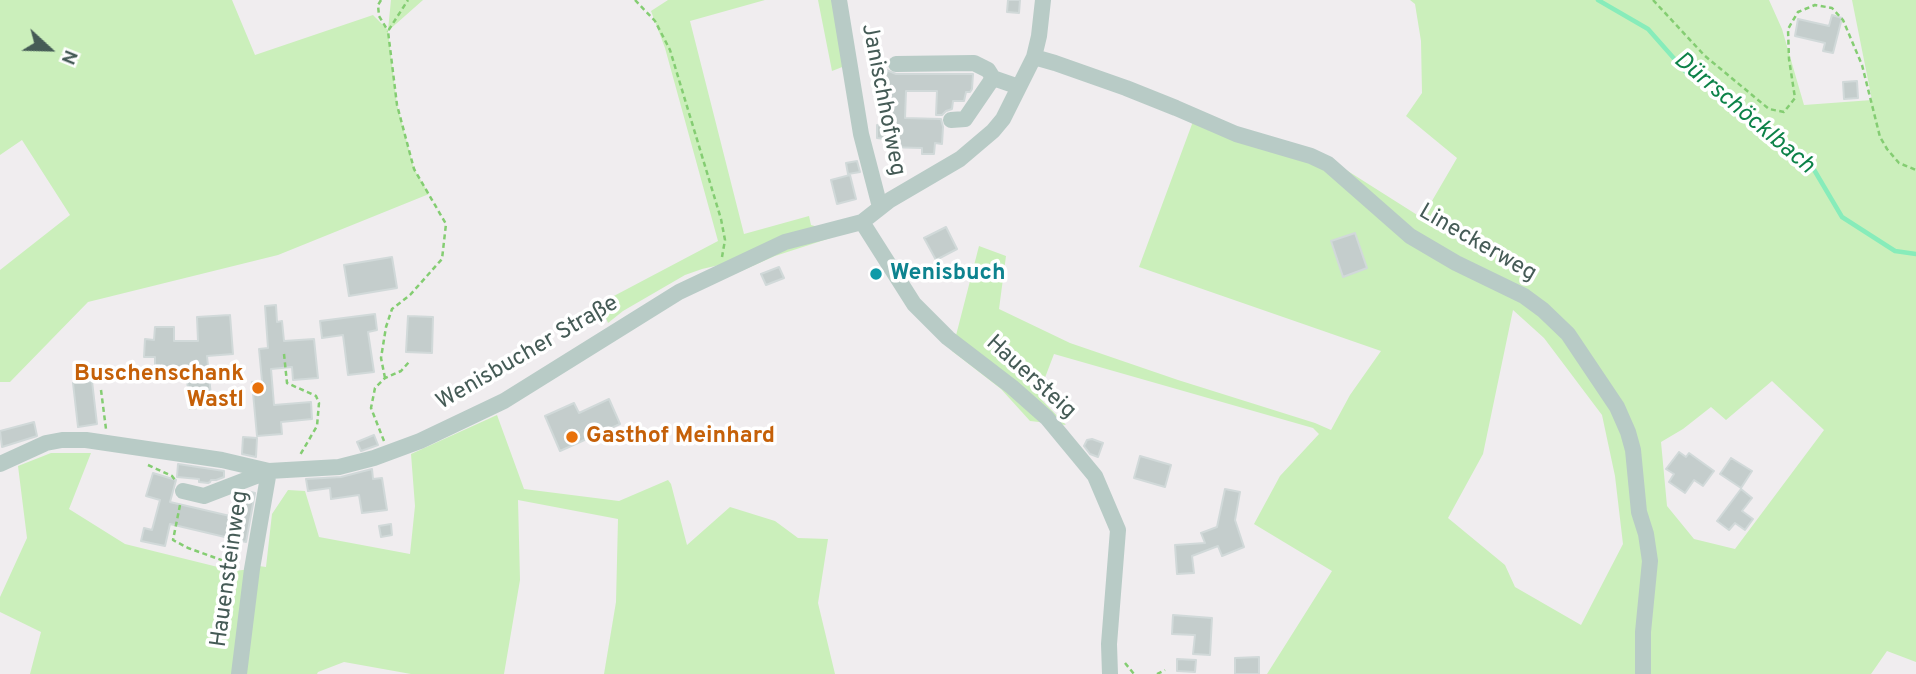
<!DOCTYPE html>
<html>
<head>
<meta charset="utf-8">
<style>
	body { margin:0 }
	#map { position:relative; width:1916px; height:674px; overflow:hidden; background:#f0edef; font-family:Overpass,sans-serif }
	canvas { display:block }
	.north { position:absolute; left:14px; top:14px; width:70px; height:70px; -webkit-text-stroke:5px #fff; paint-order:stroke; rotate:112deg; font-size:19px; font-weight:700; line-height:28px; text-align:center; color:#455b56 }
	.north::after { content:''; display:block; margin:auto; width:24px; height:32px; background:#455b56; clip-path:polygon(50% 0,100% 100%,50% 72%,0 100%) }
</style>
</head>
<body>
<div id="map">
<canvas width="1916" height="674"></canvas>
<div class="north">N</div>
</div>
<script>
const context = document.querySelector('canvas').getContext('2d');
context.lineJoin = 'round';
function paint(path, color) { context.fillStyle = color; context.fill(path, 'evenodd'); }
const poly = rows => new Path2D(rows.map(r => 'M' + r).join(''));
function strokePath(path, color, width, dash) { context.strokeStyle = color; context.lineWidth = width; context.lineCap = dash ? 'butt' : 'round'; context.setLineDash(dash || []); context.stroke(path); }
function label(font, color, halo, rows, align = 'center') {
  context.font = font + ' Overpass,sans-serif'; context.lineWidth = 7; context.setLineDash([]); context.textBaseline = 'middle'; context.strokeStyle = halo; context.fillStyle = color; for (const [text, x, y, turn = 0] of rows) {
    context.save(); context.translate(x, y); context.rotate((+turn || 0) * Math.PI / 180); context.textAlign = isNaN(turn) ? turn : align; if (halo) context.strokeText(text, 0, 0); context.fillText(text, 0, 0); context.restore();
  }
}
const green = poly([
	[0,0,232,0,255,55,373,15,388,30,391,0,423,0,388,31,397,105,414,169,429,194,278,255,88,302,10,382,0,382,0,270,70,215,22,140,0,155],
	[668,0,765,0,690,21,744,234,809,216,811,225,843,234,775,256,730,276,724,264,702,269,685,275,623,311,608,323,606,318,598,322,593,307,718,241,665,48,651,11],
	[818,0,841,0,850,64,832,71],
	[1410,0,1769,0,1782,29,1804,105,1872,100,1852,0,1916,0,1916,662,1887,651,1871,674,1267,674,1332,571,1254,524,1280,476,1319,434,1313,428,1054,354,1038,396,1066,425,1030,421,1001,389,952,351,979,246,1006,256,999,309,1070,343,1178,380,1315,423,1331,430,1350,395,1381,351,1139,267,1195,116,1238,130,1313,149,1422,218,1457,158,1406,116,1422,93,1421,41,1415,4],
	[1513,310,1544,338,1602,415,1615,476,1623,544,1581,625,1515,587,1505,565,1448,518,1483,454],
	[1772,381,1824,430,1735,549,1694,539,1667,506,1661,442,1683,429,1711,407,1726,420],
	[497,415,524,489,619,501,668,480,671,484,687,545,730,507,775,521,798,538,828,539,818,603,835,674,604,674,616,602,618,519,518,500,520,580,504,674,411,674,344,662,318,672,317,674,30,674,41,632,0,612,0,597,27,538,18,466,51,453,91,453,69,509,125,544,234,571,251,569,252,565,266,567,272,514,288,490,305,491,319,537,410,554,415,506,411,454]
]);
const stream = poly([
	[1598,0,1648,29,1686,72,1813,168,1842,217,1895,251,1916,254]
]);
const building = poly([
	[1008,0,1020,0,1019,13,1007,12,1008,0],
	[1832,15,1842,18,1833,53,1823,51,1825,43,1795,36,1798,19,1829,26,1832,15],
	[884,69,896,74,973,74,972,89,970,92,966,92,964,101,953,101,952,109,946,111,942,115,936,115,937,91,906,91,905,118,941,119,943,127,942,144,935,143,934,154,922,154,922,148,885,147,885,139,877,138,877,125,882,126,884,69],
	[1857,81,1858,98,1844,99,1843,82,1857,81],
	[857,161,860,172,848,174,846,163,857,161],
	[850,175,856,199,837,204,831,180,850,175],
	[946,227,957,249,936,260,924,238,946,227],
	[1355,233,1367,268,1343,277,1331,241,1355,233],
	[392,257,397,288,349,296,344,265,392,257],
	[779,267,784,278,766,285,761,274,779,267],
	[276,305,277,322,282,321,284,341,314,339,318,378,293,380,292,367,271,369,274,405,311,402,312,419,281,422,282,434,257,436,252,382,262,381,259,349,268,348,265,306,276,305],
	[375,314,377,330,368,332,374,372,348,375,343,335,322,338,320,321,375,314],
	[230,315,233,354,207,356,212,406,190,409,187,380,155,379,155,357,144,357,145,339,154,340,155,327,174,327,174,341,198,341,197,317,230,315],
	[408,316,433,317,432,353,406,352,408,316],
	[92,381,97,424,78,427,73,383,92,381],
	[609,399,620,424,560,451,545,416,574,403,579,413,609,399],
	[34,422,37,436,2,447,0,431,34,422],
	[374,435,378,445,361,451,357,442,374,435],
	[243,437,257,438,256,457,242,454,243,437],
	[1092,439,1103,443,1098,457,1090,454,1084,446,1087,440,1092,439],
	[1679,452,1686,457,1689,453,1714,471,1703,486,1694,480,1685,493,1669,482,1674,474,1666,469,1679,452],
	[1140,456,1171,465,1165,487,1134,478,1140,456],
	[1731,458,1752,471,1741,488,1720,474,1731,458],
	[178,464,224,471,224,477,216,480,211,480,210,482,208,483,199,482,199,479,177,477,178,464],
	[372,469,373,479,382,478,387,510,362,513,359,495,331,499,330,488,308,491,306,479,341,477,372,469],
	[153,473,176,480,170,502,230,516,235,495,247,491,255,493,246,542,170,524,165,546,141,541,144,528,152,530,160,500,146,496,153,473],
	[1225,489,1240,492,1235,520,1244,547,1222,556,1218,546,1192,556,1194,573,1177,574,1175,545,1205,543,1201,533,1217,527,1225,489],
	[1741,489,1752,498,1742,511,1753,519,1745,530,1735,523,1729,530,1717,521,1741,489],
	[391,524,392,535,381,537,379,526,391,524],
	[1173,615,1212,618,1210,655,1193,654,1195,635,1172,634,1173,615],
	[1259,657,1259,674,1235,674,1235,658,1259,657],
	[1177,659,1196,660,1195,672,1177,671,1177,659]
]);
const path = poly([
	[381,0,378,5,379,16,388,31],
	[635,0,655,21,670,50,721,219,725,240,722,257],
	[1653,0,1705,56,1769,109,1784,112,1795,98,1789,59,1788,29,1798,12,1815,5,1832,8,1843,20,1862,65,1880,137,1887,149,1899,163,1916,170],
	[284,354,287,383,316,396,319,403,317,426,300,455],
	[385,378,381,358,386,327,392,309,410,295,442,259,446,224,414,169,397,105,388,31,408,0],
	[101,390,106,429],
	[384,441,371,408,375,388,385,378,401,371,409,362],
	[148,465,172,476,175,480],
	[180,505,173,540,188,548,227,562,239,563],
	[1125,663,1134,674],
	[1157,674,1165,670]
]);
const minor = poly([
	[839,0,861,134,880,207],
	[1034,57,1055,63,1126,88,1176,108,1236,134,1311,156,1328,164,1410,236,1456,263,1524,296,1543,310,1568,334,1617,407,1628,432,1633,450,1639,512,1646,534,1650,561,1643,632,1643,674],
	[896,64,974,63,988,70,993,78,1019,87],
	[951,120,965,119,993,78],
	[862,222,914,304,948,338,1012,387,1047,418,1095,476,1118,530,1109,644,1110,674],
	[0,464,46,443,62,440,86,440,222,460,269,471,339,467,374,458,420,441,504,401,679,292,785,242,862,222,890,200,960,159,993,131,1003,119,1034,57,1039,36,1043,0],
	[183,491,204,496,269,471],
	[239,674,252,569,269,471]
]);
const markers = [
	[876,274,7,"#0f9aa8"],
	[258,388,7,"#e8710a"],
	[572,437,7,"#e8710a"]
];
const streetNames = [
	["Janischhofweg",882,100,79],
	["Lineckerweg",1477,244,30],
	["Wenisbucher Straße",528,354,-30],
	["Hauersteig",1030,378,42],
	["Hauensteinweg",231,569,-82]
];
const cultureNames = [
	["Wenisbuch",890,274]
];
const foodNames = [
	["Buschenschank",244,375],
	["Wastl",244,401],
	["Gasthof Meinhard",586,437,"left"]
];
const waterNames = [
	["Dürrschöcklbach",1743,114,40]
];
paint(green, '#cbefbb');
strokePath(stream, '#87ecba', 4.5);
paint(building, '#c4cdcc');
strokePath(building, '#d1d9d9', 2);
strokePath(path, '#84cd72', 2.5, [5, 3.5]);
strokePath(minor, '#b8cbc6', 16);
for (const [x, y, r, color] of markers) { const dot = new Path2D(); dot.arc(x, y, r, 0, 2 * Math.PI); context.fillStyle = color; context.fill(dot); strokePath(dot, '#fff', 2.5); }
label('23px', '#455b56', '#fff', streetNames);
label('bold 23px', '#0d838f', '#fff', cultureNames, 'left');
label('bold 23px', '#c56008', '#fff', foodNames, 'right');
label('italic 24px', '#0c8248', '#fff', waterNames);
</script>
</body>
</html>
